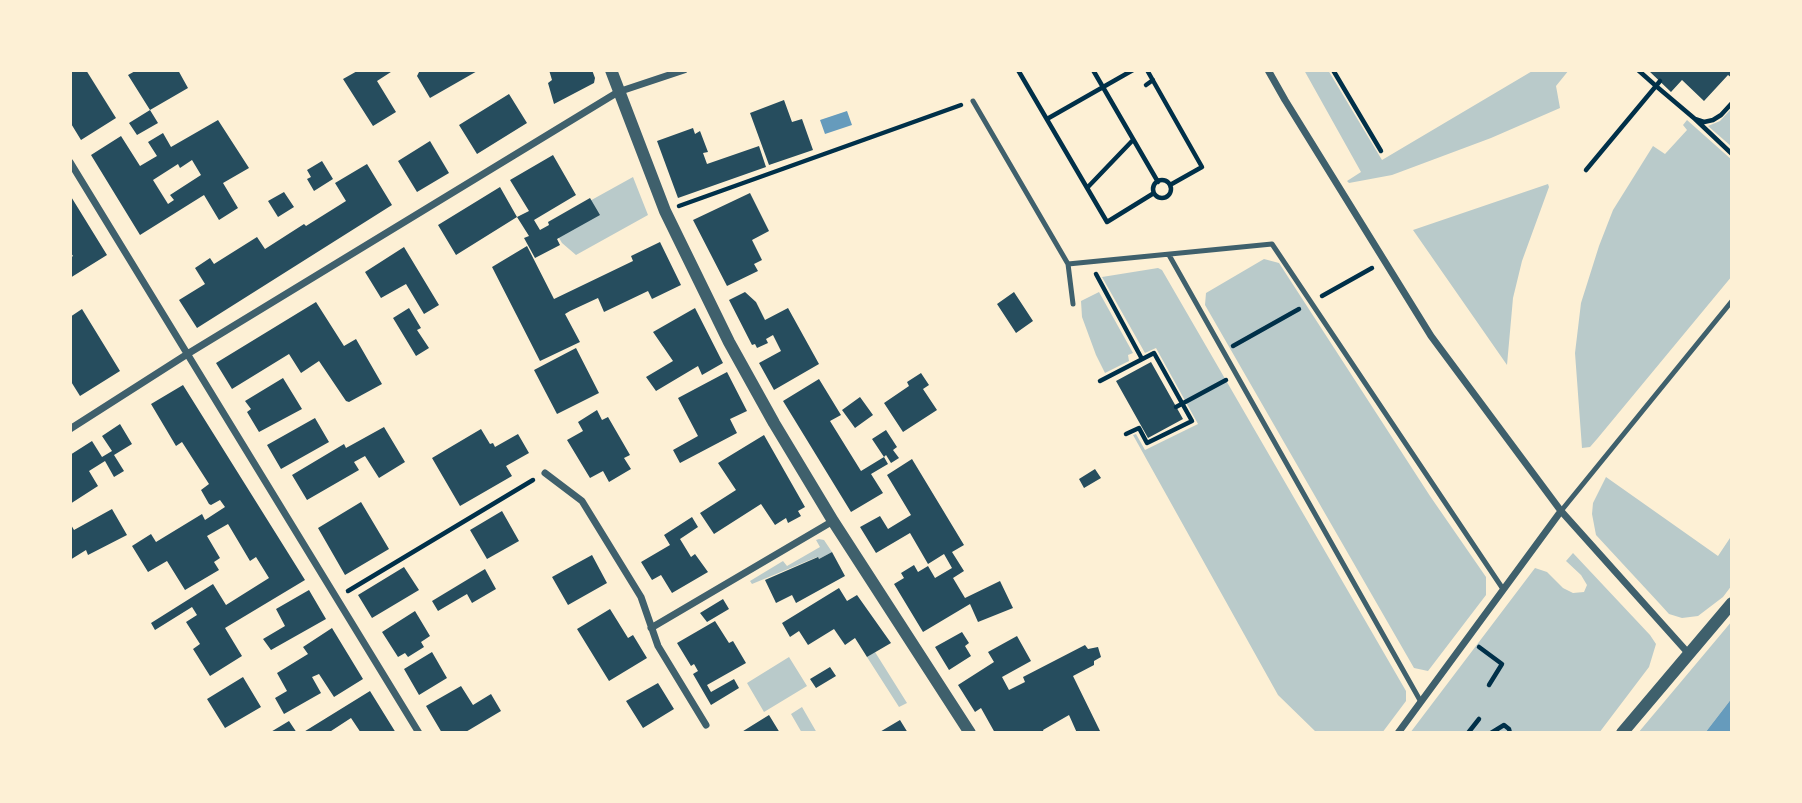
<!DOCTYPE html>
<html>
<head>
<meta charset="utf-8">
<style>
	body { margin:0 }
	#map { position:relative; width:1802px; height:803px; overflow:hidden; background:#fdf0d5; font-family:"Titillium Web",sans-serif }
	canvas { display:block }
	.frame { position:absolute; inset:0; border:72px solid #fdf0d5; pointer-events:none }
</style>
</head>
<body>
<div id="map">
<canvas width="1802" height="803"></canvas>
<div class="frame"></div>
</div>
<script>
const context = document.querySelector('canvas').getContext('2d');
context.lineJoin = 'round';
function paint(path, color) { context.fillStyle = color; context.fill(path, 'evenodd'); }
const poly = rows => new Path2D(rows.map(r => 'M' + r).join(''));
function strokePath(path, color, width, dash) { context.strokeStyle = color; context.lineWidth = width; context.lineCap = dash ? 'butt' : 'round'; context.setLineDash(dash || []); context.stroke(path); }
const green = poly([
	[1304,70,1328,70,1382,160,1534,70,1569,70,1556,86,1560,108,1491,138,1392,175,1349,183,1347,181,1361,172],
	[1732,108,1732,147,1708,126,1720,121],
	[1687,120,1732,160,1732,276,1597,439,1590,447,1582,448,1575,353,1581,303,1599,246,1613,210,1653,146,1665,154,1687,130,1683,125],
	[633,177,648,215,576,255,562,243,550,223],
	[1548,184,1549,187,1522,261,1513,298,1507,365,1413,230],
	[1264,259,1279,263,1430,496,1486,577,1486,595,1428,671,1414,668,1205,305,1206,293],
	[1158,268,1162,270,1406,691,1406,701,1382,733,1317,733,1278,695,1133,435,1136,434,1145,450,1198,424,1156,348,1145,353,1102,277],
	[1099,292,1133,353,1128,355,1129,361,1105,373,1096,355,1082,317,1081,301],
	[1606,477,1718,556,1732,535,1732,585,1723,597,1698,616,1682,618,1669,614,1659,603,1596,535,1592,514,1593,503],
	[819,539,824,540,832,552,819,559,817,557,752,584,750,581,783,561,787,566,820,547,816,540],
	[1573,553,1650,635,1656,644,1649,667,1599,733,1410,733,1535,568,1547,572,1563,588,1573,593,1584,592,1587,585,1581,575,1566,561],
	[1732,621,1732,698,1705,733,1638,733],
	[875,652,907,703,899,707,867,657],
	[789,657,807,686,764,712,747,683],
	[802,707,817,733,802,733,791,714]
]);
const water = poly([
	[847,111,852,125,825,134,820,120],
	[1732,698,1732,733,1705,733]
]);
const building = poly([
	[70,70,86,70,116,118,81,140,70,122],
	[137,70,178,70,188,88,150,110,128,75],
	[359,70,394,70,377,81,396,112,373,126,343,79],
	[420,70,479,70,430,98,417,76],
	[549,70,592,70,595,78,594,83,554,104,548,83,552,80],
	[1651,70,1732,70,1732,78,1728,75,1704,101,1682,80,1671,92,1649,71],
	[509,94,527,123,477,154,459,125],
	[784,100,792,122,802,119,813,150,769,165,750,113],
	[150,110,158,123,137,135,129,123],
	[218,120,249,168,223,183,238,208,219,220,204,195,140,235,91,155,121,136,140,166,157,156,148,142,163,133,171,147],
	[192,160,201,175,170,195,174,200,168,204,153,180,178,164,180,168],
	[693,128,695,134,700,131,708,152,703,153,707,164,759,146,766,167,678,198,657,141],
	[430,141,449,173,417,192,398,161],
	[553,155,576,195,534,220,540,230,549,225,548,222,590,198,600,215,557,239,560,245,535,258,524,238,529,236,517,217,529,211,510,180],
	[322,161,333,179,314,191,307,179,311,177,307,170],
	[367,164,392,205,197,328,179,300,205,284,195,268,210,258,214,264,257,237,265,249,304,224,306,226,346,201,335,183],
	[500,187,517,217,456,255,438,225],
	[284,192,294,207,278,217,268,201],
	[750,193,769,231,752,240,762,260,754,264,758,271,727,286,693,220],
	[70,195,107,255,70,278,70,258,73,256,70,252],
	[660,242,681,285,652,299,648,291,604,312,598,298,570,311,565,314,580,342,540,361,492,267,527,246,554,299,633,261,631,256],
	[404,247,439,305,424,314,406,284,381,298,365,272],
	[745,292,756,302,765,320,788,308,819,364,774,390,759,363,781,351,773,335,766,339,768,343,757,348,755,344,752,345,729,300],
	[1014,292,1033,321,1016,333,997,304],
	[316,302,344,346,356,339,382,384,349,402,346,401,319,361,301,373,289,354,232,389,216,363],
	[409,308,421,328,417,330,429,348,416,356,393,318],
	[695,308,723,363,702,375,698,366,656,391,646,377,673,361,653,332],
	[82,309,120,371,80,396,70,380,70,317],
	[576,348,599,393,557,414,534,370],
	[1151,362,1183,419,1148,438,1116,381],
	[727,372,747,411,730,419,737,433,680,463,673,450,698,436,678,398],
	[921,373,929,385,923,389,937,410,903,432,884,403,909,386,907,382],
	[283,378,302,409,259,432,247,412,251,409,245,401],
	[819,379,841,415,830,421,861,471,884,457,888,464,871,474,883,493,851,512,783,401],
	[183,385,305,580,225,628,242,656,210,676,193,649,200,644,186,622,197,615,192,607,155,630,151,623,213,584,226,605,269,578,256,557,250,561,228,524,207,536,220,558,214,562,219,570,185,590,167,561,148,572,132,546,151,534,156,542,202,514,205,520,225,507,220,500,211,505,209,504,201,490,209,484,182,442,176,446,151,404],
	[860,397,873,415,855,428,842,410],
	[597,410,602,420,608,417,630,455,624,458,631,469,609,482,603,471,590,478,567,440,583,431,578,422],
	[315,418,329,442,281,469,267,445],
	[120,424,132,444,114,455,124,471,114,477,105,461,89,471,98,486,70,504,70,455,92,441,102,457,112,451,102,436],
	[384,427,405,462,379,478,365,456,354,462,359,470,307,500,292,475,344,444,346,448],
	[481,429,490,444,493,443,495,447,518,434,529,453,506,466,512,476,460,506,432,458],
	[886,430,897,447,893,450,899,458,891,463,886,455,884,457,872,439],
	[764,435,805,507,798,511,801,516,788,523,786,518,775,525,761,504,714,534,700,513,736,490,718,463],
	[912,459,964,545,952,552,964,571,953,578,965,598,1000,581,1013,608,978,622,970,604,923,632,894,584,904,578,901,573,914,565,918,572,928,566,935,578,952,568,944,554,928,564,910,533,876,553,860,527,880,516,888,529,911,515,887,475],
	[1095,469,1101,478,1084,488,1079,479],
	[361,502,389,549,345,575,318,528],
	[112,509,127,535,88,555,86,550,70,560,70,523,74,530],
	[502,511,519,541,487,559,470,530],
	[692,517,698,527,680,539,691,557,695,554,708,572,672,593,661,575,652,580,641,562,670,545,664,535],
	[832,552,845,576,796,603,792,595,776,603,765,580,818,557,819,559],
	[592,555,607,583,568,605,552,577],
	[404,567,419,590,372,618,358,595],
	[485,569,496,589,472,603,467,594,438,611,432,601],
	[839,588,847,601,857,595,891,643,867,657,855,638,845,645,834,629,808,645,799,631,790,637,782,623],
	[309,590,326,619,271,650,263,639,285,626,276,609],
	[723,599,729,609,707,622,700,613],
	[610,609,628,638,633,635,647,658,609,681,577,629],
	[415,611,430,636,421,642,424,647,408,657,405,653,398,657,382,632],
	[715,621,729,643,733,641,746,663,707,685,711,692,734,679,739,688,711,705,693,674,698,671,694,664,691,666,677,643],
	[332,628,363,679,334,697,319,674,312,677,321,693,284,714,275,698,287,691,277,673,308,654,303,647],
	[962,632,969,643,965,646,971,656,949,670,935,647],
	[1017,636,1031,661,1002,677,1009,690,1025,682,1023,677,1085,645,1088,649,1098,647,1101,657,1094,661,1094,665,1073,676,1101,733,1077,733,1069,715,1043,730,1044,733,995,733,981,708,975,712,958,685,994,662,988,652],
	[432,652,447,678,419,695,404,669],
	[830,667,836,676,816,688,810,679],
	[243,677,261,707,225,728,207,699],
	[658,683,674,709,643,728,626,701],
	[461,686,473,705,491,694,501,711,464,733,442,733,426,706],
	[370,691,396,733,361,733,351,718,328,733,302,733],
	[769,715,780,733,740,733],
	[900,720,908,733,878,733],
	[289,721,297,733,269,733]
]);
const path = poly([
	[1018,70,1107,222,1154,193],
	[1093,70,1158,182],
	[1147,70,1202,167,1170,185],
	[1333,70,1381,151],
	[1638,70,1656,86,1660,81],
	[1146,85,1153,80],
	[1732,103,1721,115,1713,120,1704,122,1695,119,1732,154],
	[1047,119,1133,70],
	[1586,170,1656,86,1695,119],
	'1153 189a9 9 0 1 1 18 0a9 9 0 1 1-18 0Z',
	[1087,188,1133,140],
	[679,206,961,105],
	[1096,274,1142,359],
	[1322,296,1372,268],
	[1233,346,1299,309],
	[1100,381,1154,353,1192,421,1147,443,1139,428,1126,434],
	[1176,407,1226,380],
	[348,591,533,480],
	[1479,647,1502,664,1489,685],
	[1468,733,1479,719],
	[1491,733,1504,725,1509,729,1510,733]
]);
const service = poly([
	[973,101,1068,264,1272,244,1503,589],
	[1169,255,1421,702],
	[1068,264,1073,304],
	[1561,511,1732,301]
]);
const minor = poly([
	[1268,70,1285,100,1431,336,1561,511,1689,654],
	[70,162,419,733],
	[70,429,189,353,618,92,684,70],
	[545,473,582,501,641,597,658,646,706,725],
	[651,628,833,521],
	[1398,733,1561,511]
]);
const tertiary = poly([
	[611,70,665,211,729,342,774,423,833,521,970,733],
	[1622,733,1732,603]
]);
paint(green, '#b9caca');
paint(water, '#669bbc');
paint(building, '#264d5e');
strokePath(path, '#003049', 4.5);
strokePath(service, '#3f606c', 5);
strokePath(minor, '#3f606c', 7);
strokePath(tertiary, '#3f606c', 12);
</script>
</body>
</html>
